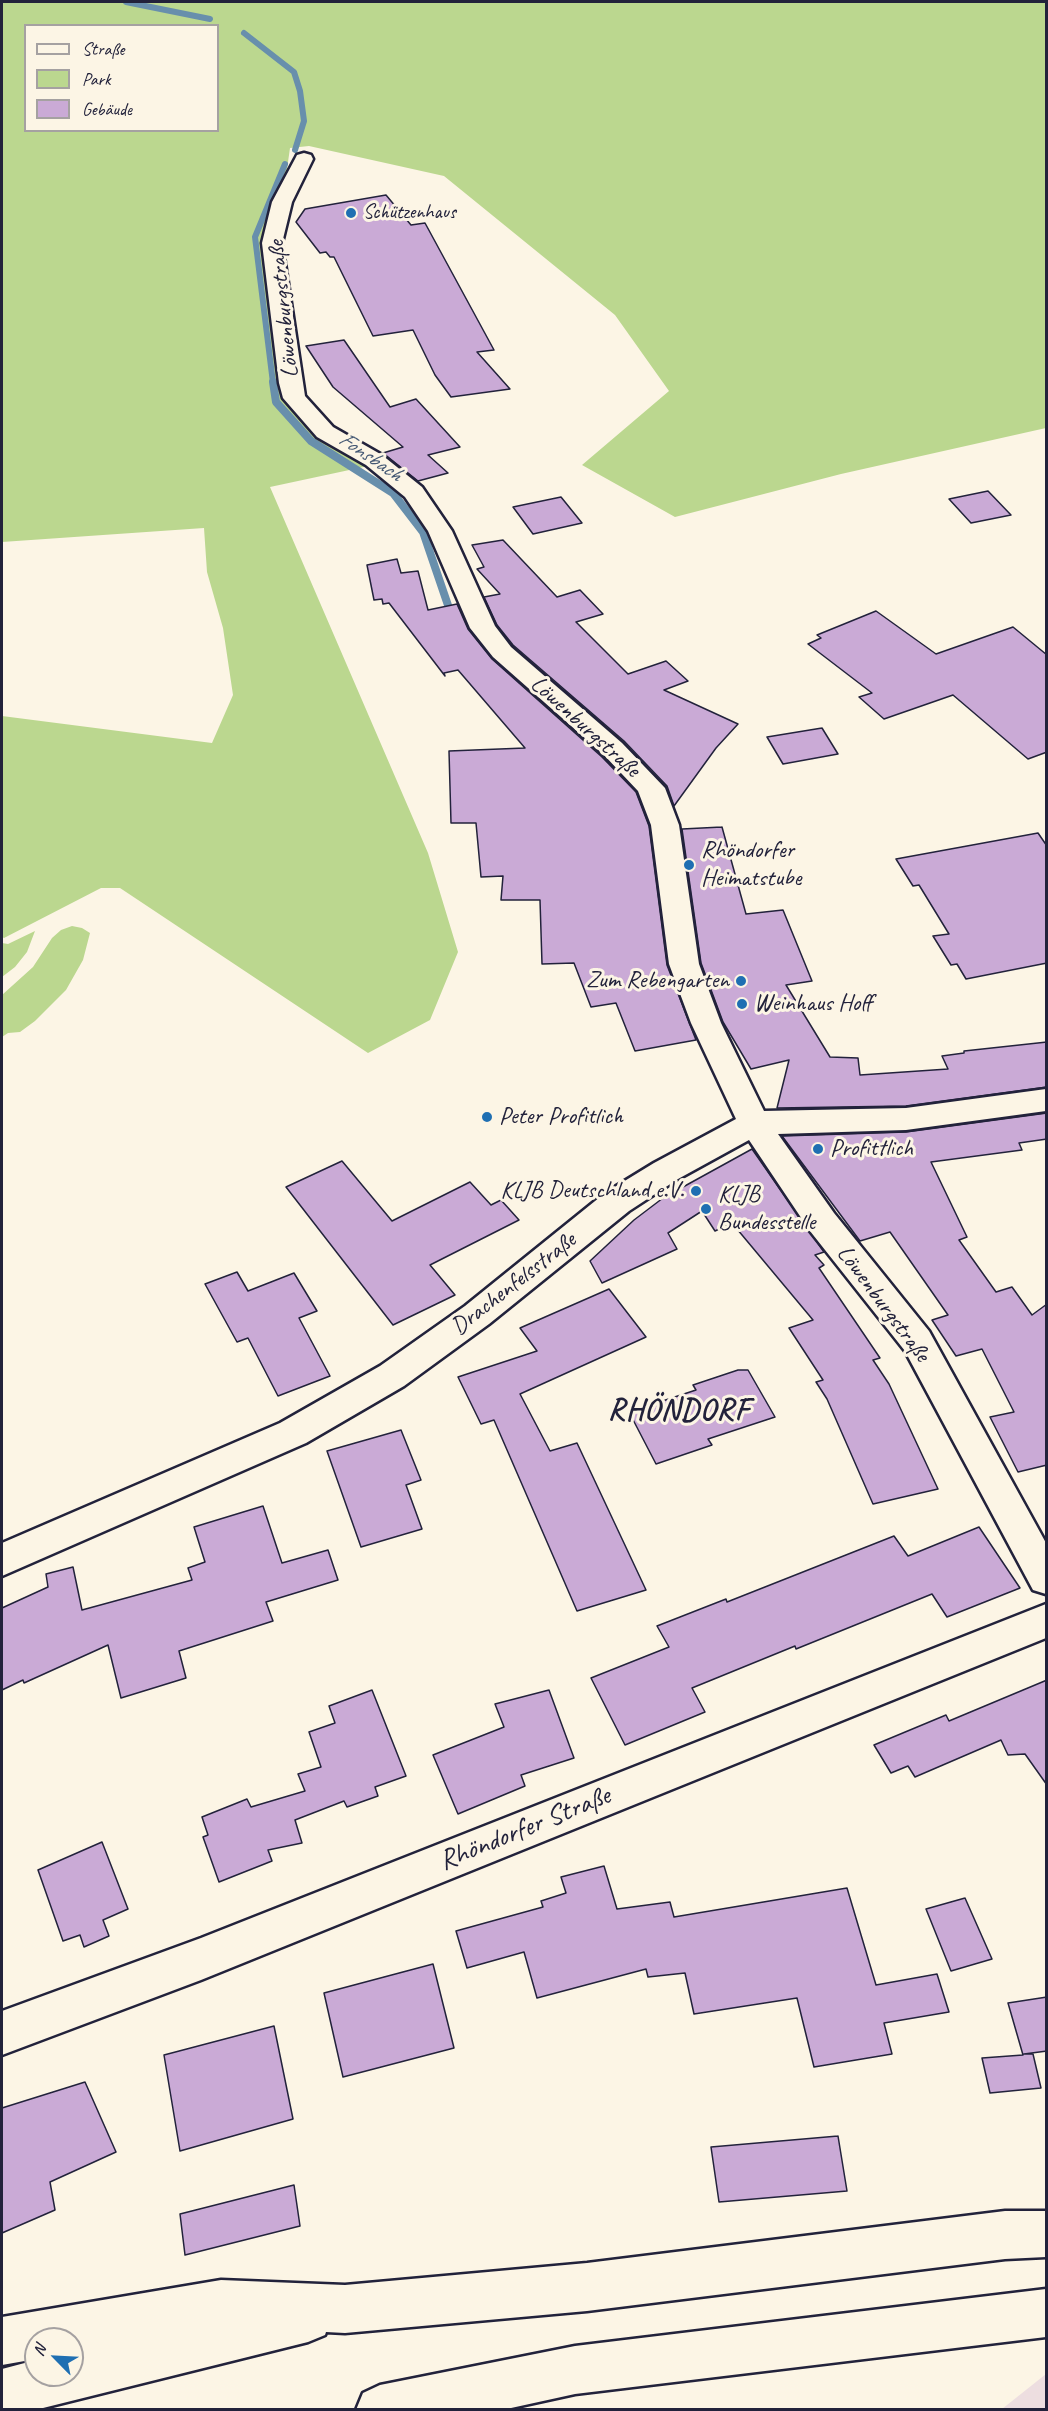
<!DOCTYPE html>
<html>
<head>
<meta charset="utf-8">
<style>
	body { margin:0 }
	#map { position:relative; width:1048px; height:2411px; overflow:hidden; background:#fcf5e5; font-family:Caveat,sans-serif }
	canvas { display:block }
	.frame { position:absolute; inset:0; border:3px solid #22223b; pointer-events:none }
	.legend { position:absolute; left:24px; top:24px; width:195px; height:108px; box-sizing:border-box; background:#fcf5e5; border:2px solid #a5a1a1; margin:0; padding:8px 10px; list-style:none; font-size:18px; color:#22223b }
	.legend li { display:flex; align-items:center; gap:12px; height:30px }
	.legend b { width:30px; border:2px solid #a5a1a1 }
	.north { position:absolute; left:24px; top:2327px; width:60px; height:60px; box-sizing:border-box; background:#fcf5e5; border:2px solid #a5a1a1; border-radius:50%; rotate:294deg; font-size:16px; font-weight:700; line-height:24px; text-align:center; color:#22223b }
	.north::after { content:''; display:block; margin:auto; width:21px; height:27px; background:#1f6fb2; clip-path:polygon(50% 0,100% 100%,50% 72%,0 100%) }
</style>
</head>
<body>
<div id="map">
<canvas width="1048" height="2411"></canvas>
<div class="frame"></div>
<ul class="legend">
<li><b style="height:8px;background:#fcf5e5"></b>Straße</li>
<li><b style="height:16px;background:#bbd78f"></b>Park</li>
<li><b style="height:16px;background:#caaad6"></b>Gebäude</li>
</ul>
<div class="north">N</div>
</div>
<script>
const context = document.querySelector('canvas').getContext('2d');
context.lineJoin = 'round';
function paint(path, color) { context.fillStyle = color; context.fill(path, 'evenodd'); }
const poly = rows => new Path2D(rows.map(r => 'M' + r).join(''));
function strokePath(path, color, width, dash) { context.strokeStyle = color; context.lineWidth = width; context.lineCap = dash ? 'butt' : 'round'; context.setLineDash(dash || []); context.stroke(path); }
function label(font, color, halo, rows, align = 'center') {
  context.font = font + ' Caveat,sans-serif'; context.lineWidth = 6; context.setLineDash([]); context.textBaseline = 'middle'; context.strokeStyle = halo; context.fillStyle = color; for (const [text, x, y, turn = 0] of rows) {
    context.save(); context.translate(x, y); context.rotate((+turn || 0) * Math.PI / 180); context.textAlign = isNaN(turn) ? turn : align; if (halo) context.strokeText(text, 0, 0); context.fillText(text, 0, 0); context.restore();
  }
}
const built = poly([
	[1046,2374,1046,2409,1002,2409]
]);
const green = poly([
	[2,2,1046,2,1046,428,841,474,675,517,582,465,669,391,615,315,444,176,309,146,290,148,286,176,270,202,261,256,271,296,274,348,286,400,320,439,368,466,270,487,428,853,458,952,430,1020,368,1053,120,888,101,888,4,938,2,937,2,716,212,743,233,695,223,628,207,572,204,528,2,542],
	[26,26,218,26,218,130,26,130],
	[72,926,82,928,90,933,83,960,66,990,35,1021,20,1032,8,1033,2,1037,2,995,33,967,52,938,61,930],
	[35,931,27,952,15,967,2,977,2,943,8,944]
]);
const streamFar1 = poly([
	[126,2,210,19],
	[244,33,294,72,300,91,304,121,295,150],
	[273,383,255,237,285,164]
]);
const stream = poly([
	[273,382,276,402,311,441,393,493,423,532,452,617],
	[468,635,513,674],
	[588,739,607,761]
]);
const building = poly([
	[386,195,411,225,425,223,494,350,477,352,510,389,451,397,435,375,413,330,373,336,334,257,330,257,326,252,320,253,296,222,305,209,386,195],
	[344,340,390,407,416,399,460,447,428,455,448,473,418,481,383,453,403,447,333,387,306,346,344,340],
	[988,491,1011,515,971,523,949,499,988,491],
	[561,497,582,523,533,534,513,507,561,497],
	[503,540,557,597,580,590,603,614,576,622,628,674,666,661,688,681,664,690,738,724,716,748,674,806,667,786,624,741,513,645,497,625,484,597,500,594,477,569,484,567,472,545,503,540],
	[397,559,401,573,418,571,428,610,457,604,468,629,492,659,602,757,636,792,649,826,667,965,696,1040,635,1051,616,1003,591,1007,574,963,542,964,540,900,501,900,503,876,481,877,476,823,451,823,449,751,525,748,458,670,444,673,445,676,389,603,383,604,382,599,374,600,367,565,397,559],
	[876,611,936,654,1013,627,1047,655,1047,752,1028,759,953,695,884,719,859,697,872,693,808,644,821,638,817,635,876,611],
	[822,728,838,754,783,764,767,737,822,728],
	[722,827,746,914,783,910,812,981,786,985,830,1057,858,1058,860,1075,948,1069,942,1056,964,1053,964,1051,1047,1042,1047,1087,906,1106,777,1108,789,1060,751,1069,723,1022,701,963,682,829,722,827],
	[1038,833,1047,846,1047,963,966,979,957,964,951,965,933,936,949,934,919,885,913,886,896,859,1038,833],
	[1047,1113,1047,1139,1019,1143,1022,1150,931,1162,967,1237,959,1240,996,1292,1012,1287,1032,1315,1047,1304,1047,1465,1018,1472,990,1417,1014,1412,982,1349,956,1356,932,1320,948,1315,890,1232,860,1241,782,1136,906,1132,1047,1113],
	[752,1149,824,1252,815,1255,824,1265,819,1268,880,1358,873,1360,889,1384,938,1489,873,1504,827,1399,816,1382,823,1380,789,1328,813,1320,732,1223,715,1231,702,1211,668,1233,677,1249,602,1283,590,1261,634,1220,663,1198,752,1149],
	[342,1161,392,1221,470,1182,491,1205,501,1200,519,1220,430,1265,455,1295,393,1325,286,1187,342,1161],
	[237,1272,248,1291,294,1273,317,1311,299,1318,330,1376,278,1396,248,1338,237,1342,205,1284,237,1272],
	[609,1289,646,1337,520,1394,550,1451,577,1443,646,1590,577,1611,494,1420,481,1424,458,1377,537,1351,520,1328,609,1289],
	[738,1370,748,1370,775,1417,708,1439,712,1445,656,1464,629,1412,696,1390,693,1385,738,1370],
	[401,1430,421,1480,406,1485,422,1529,361,1547,327,1451,401,1430],
	[263,1506,282,1563,328,1550,338,1580,266,1602,273,1621,179,1651,186,1678,121,1698,108,1645,24,1683,23,1680,2,1690,2,1608,48,1587,46,1574,73,1567,82,1610,192,1580,188,1568,205,1562,194,1527,263,1506],
	[979,1527,1020,1588,947,1617,932,1594,796,1649,795,1646,692,1688,705,1712,625,1745,591,1678,669,1647,657,1626,726,1599,727,1602,894,1536,908,1556,979,1527],
	[1047,1680,1047,1785,1025,1754,1008,1755,1001,1740,915,1777,908,1766,891,1773,874,1745,946,1715,949,1721,1047,1680],
	[372,1690,406,1776,375,1787,378,1796,347,1807,344,1801,295,1820,302,1843,268,1850,272,1861,219,1882,203,1837,208,1835,202,1817,247,1799,251,1807,305,1791,298,1774,321,1767,309,1732,335,1723,329,1706,372,1690],
	[549,1690,574,1758,521,1775,525,1786,458,1814,433,1755,504,1727,495,1704,549,1690],
	[102,1842,128,1909,103,1920,109,1936,84,1947,80,1935,63,1941,38,1870,102,1842],
	[604,1866,617,1909,670,1902,674,1917,847,1888,876,1985,937,1974,949,2012,884,2023,892,2054,814,2067,797,1998,694,2014,685,1973,648,1977,646,1969,537,1998,524,1952,467,1968,456,1931,543,1907,541,1901,566,1893,561,1877,604,1866],
	[965,1898,992,1959,951,1971,926,1909,965,1898],
	[433,1964,454,2048,343,2077,324,1993,433,1964],
	[1047,1997,1047,2051,1024,2054,1033,2054,1041,2088,990,2093,982,2058,1023,2055,1008,2003,1047,1997],
	[274,2026,293,2119,180,2151,164,2055,274,2026],
	[85,2082,116,2152,50,2182,55,2210,2,2233,2,2108,85,2082],
	[838,2136,847,2191,719,2202,711,2147,838,2136],
	[294,2185,300,2226,185,2255,180,2214,294,2185]
]);
const minor = poly([
	[304,153,311,155,313,159,292,202,282,243,305,396,333,427,382,455,422,487,452,531,495,626,511,647,622,743,665,788,679,825,699,964,721,1023,764,1111,906,1108,1046,1089,1046,1111,906,1130,778,1134,834,1213,929,1331,1046,1543,1046,1594,1033,1590,905,1351,810,1231,749,1140,678,1179,629,1211,489,1324,404,1386,306,1443,2,1576,2,1543,280,1423,380,1366,465,1306,605,1193,654,1163,736,1119,691,1023,669,964,651,825,638,791,604,755,493,657,470,628,428,531,405,497,366,465,317,437,283,398,279,383,262,243,272,202,295,159,297,155,304,153]
]);
const major = poly([
	[1046,1604,1046,1638,201,1980,2,2055,2,2011,201,1938,1046,1604]
]);
const highway = poly([
	[1005,2211,1046,2211,1046,2257,1005,2259,587,2311,345,2333,326,2332,325,2335,308,2342,35,2410,2,2410,2,2369,36,2360,36,2375,72,2375,72,2339,36,2339,36,2359,2,2365,2,2317,221,2280,345,2285,587,2263,1005,2211],
	[1046,2289,1046,2337,575,2394,502,2410,356,2410,363,2393,380,2385,575,2346,1046,2289]
]);
const markers = [
	[351,213,6,"#1f6fb2"],
	[689,865,6,"#1f6fb2"],
	[741,981,6,"#1f6fb2"],
	[742,1004,6,"#1f6fb2"],
	[487,1117,6,"#1f6fb2"],
	[818,1149,6,"#1f6fb2"],
	[696,1191,6,"#1f6fb2"],
	[706,1209,6,"#1f6fb2"]
];
const farPoinames = [
	["Schützenhaus",363,213]
];
const farWaternames = [
	["Fonsbach",370,457,34]
];
const streetNames = [
	["Löwenburgstraße",284,309,-96],
	["Löwenburgstraße",585,727,42],
	["Drachenfelsstraße",514,1284,-38],
	["Löwenburgstraße",883,1304,53]
];
const poiNames = [
	["Rhöndorfer",701,851],
	["Heimatstube",701,879],
	["Zum Rebengarten",729,981,"right"],
	["Weinhaus Hoff",754,1004],
	["Peter Profitlich",499,1117],
	["Profittlich",830,1149],
	["KLJB Deutschland e.V.",684,1191,"right"],
	["KLJB",718,1195],
	["Bundesstelle",718,1223]
];
const nearStreetnames = [
	["Rhöndorfer Straße",525,1829,-22]
];
const districtNames = [
	["RHÖNDORF",679,1411]
];
paint(built, '#eddee0');
paint(green, '#bbd78f');
strokePath(streamFar1, '#688fac', 6);
strokePath(stream, '#688fac', 8);
paint(building, '#caaad6');
strokePath(building, '#22223b', 1.5);
strokePath(minor, '#22223b', 5);
strokePath(major, '#22223b', 5);
strokePath(highway, '#22223b', 5);
paint(minor, '#fcf5e5');
paint(major, '#fcf5e5');
paint(highway, '#fcf5e5');
for (const [x, y, r, color] of markers) { const dot = new Path2D(); dot.arc(x, y, r, 0, 2 * Math.PI); context.fillStyle = color; context.fill(dot); strokePath(dot, '#fcf5e5', 2); }
label('20px', '#22223b', '#fcf5e5', farPoinames, 'left');
label('italic 22px', '#455974', '#fcf5e5', farWaternames);
label('24px', '#22223b', '#fcf5e5', streetNames);
label('24px', '#22223b', '#fcf5e5', poiNames, 'left');
label('28px', '#22223b', '#fcf5e5', nearStreetnames);
context.letterSpacing = '1.5px';
label('bold 30px', '#22223b', '#fcf5e5', districtNames);
context.letterSpacing = '0px';
</script>
</body>
</html>
